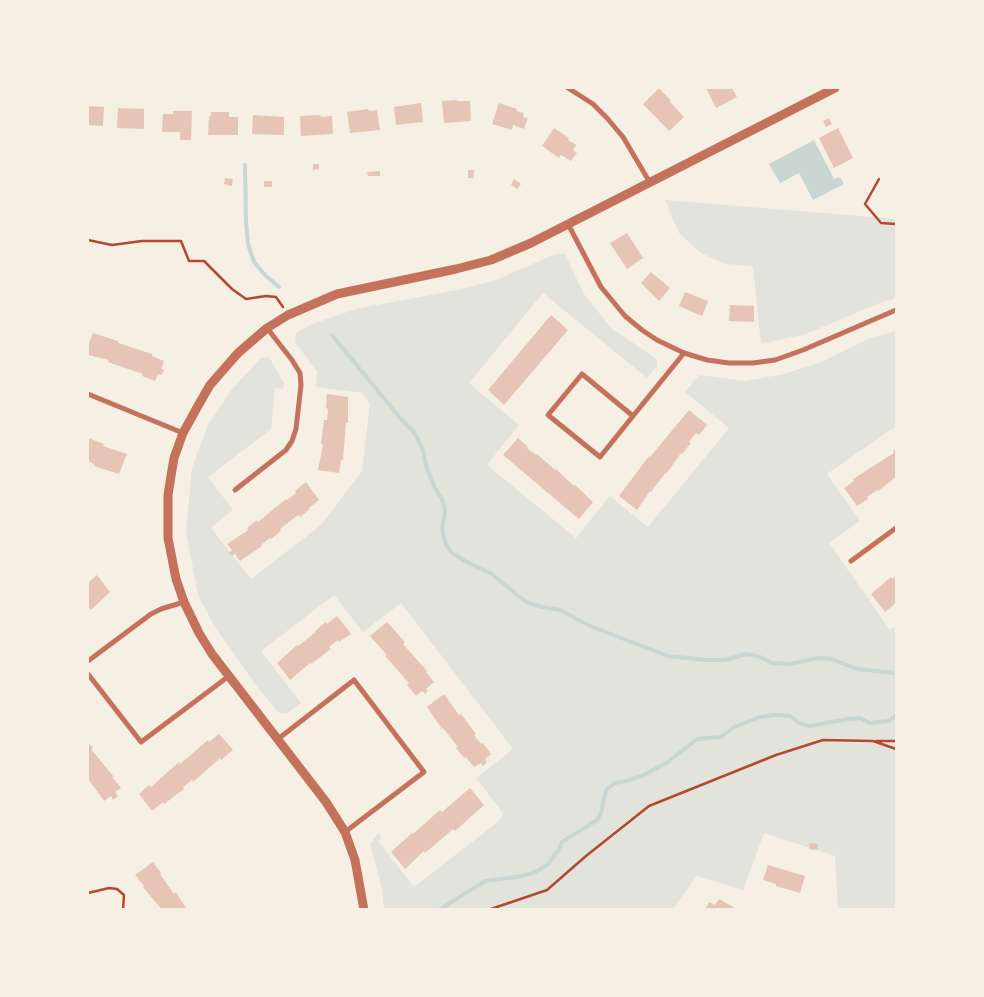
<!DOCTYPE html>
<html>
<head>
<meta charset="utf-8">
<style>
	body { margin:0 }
	#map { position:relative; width:984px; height:997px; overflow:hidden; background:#f6efe4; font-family:"DM Sans",sans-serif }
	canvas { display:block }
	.frame { position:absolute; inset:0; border:89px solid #f6efe4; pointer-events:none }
</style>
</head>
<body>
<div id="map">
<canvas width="984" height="997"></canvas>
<div class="frame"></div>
</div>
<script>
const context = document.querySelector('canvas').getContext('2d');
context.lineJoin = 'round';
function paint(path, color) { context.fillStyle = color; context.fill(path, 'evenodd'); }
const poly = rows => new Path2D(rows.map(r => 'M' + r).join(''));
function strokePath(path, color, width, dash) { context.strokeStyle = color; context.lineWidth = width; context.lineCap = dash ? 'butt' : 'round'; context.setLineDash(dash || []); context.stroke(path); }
const green = poly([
	[665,200,896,219,896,298,877,304,806,334,761,344,753,266,725,264,701,253,679,233],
	[555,254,565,254,584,294,611,328,657,359,657,366,647,378,543,293,469,383,519,425,487,465,576,538,610,496,648,527,729,428,685,392,699,375,745,381,784,374,821,362,871,338,896,331,896,426,827,474,860,521,829,543,890,630,896,626,896,909,838,909,835,856,764,833,743,890,697,876,673,909,384,909,382,889,370,844,378,833,382,838,378,841,414,887,499,821,503,813,476,778,513,749,401,603,363,632,334,595,261,651,301,703,286,714,278,712,255,684,214,625,198,596,186,531,192,468,208,425,232,389,261,358,269,357,284,383,283,389,275,388,271,429,208,477,233,510,211,528,251,579,321,525,362,471,370,404,362,393,316,387,317,372,295,342,296,333,312,324,356,309,462,289,496,280]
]);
const water = poly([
	[814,140,834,179,840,177,844,184,813,200,799,173,780,183,769,164]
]);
const stream = poly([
	[245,165,246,222,248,244,254,262,265,275,279,287],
	[332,335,401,419,414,432,423,450,426,466,434,486,443,501,445,512,442,528,445,543,452,553,465,561,492,574,526,602,542,607,560,610,590,626,668,656,705,660,725,660,746,654,758,656,772,663,789,664,819,658,832,659,857,669,896,673],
	[439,910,485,881,517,877,533,873,547,865,558,851,562,842,597,820,601,813,606,790,615,783,626,781,644,775,668,762,697,739,721,737,734,727,760,717,775,715,790,716,799,723,810,726,848,719,860,718,870,723,889,721,896,716]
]);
const building = poly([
	[706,88,732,88,737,97,716,108],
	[658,89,660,89,671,101,670,102,684,117,669,131,643,104],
	[457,100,457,101,470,101,471,121,444,123,442,101],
	[421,103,423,122,396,125,394,107],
	[499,103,517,109,516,111,524,113,523,117,528,118,524,129,513,125,512,130,492,124],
	[88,106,104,107,103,126,88,125],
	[118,108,144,109,144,129,117,128],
	[368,109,369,111,377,110,380,130,350,133,347,112],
	[173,111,192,111,191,140,180,140,180,132,162,132,163,114,173,114],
	[211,112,229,112,229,117,238,117,238,135,208,135,209,116,211,116],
	[253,115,284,117,284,135,252,134],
	[320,115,321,117,332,116,333,134,301,136,300,116],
	[829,118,832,124,826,127,823,121],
	[554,128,569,138,568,140,576,145,573,150,577,153,571,161,561,155,559,158,542,146],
	[838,128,853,158,834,168,819,138],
	[313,164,319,164,319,169,313,170],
	[468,170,474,170,473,178,468,178],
	[380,171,380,176,368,176,367,172],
	[225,178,233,179,232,186,224,184],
	[514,179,521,184,517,189,511,185],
	[264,181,272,181,272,187,264,187],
	[627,233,643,258,627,269,610,243],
	[651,272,670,288,659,301,641,283],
	[685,292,708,301,702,316,679,306],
	[730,305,754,306,754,322,729,321],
	[551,315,568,330,504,405,488,390],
	[93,333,118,341,118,343,152,354,152,356,164,361,161,369,164,370,162,375,158,374,155,381,142,376,143,374,108,362,109,360,88,355,88,346],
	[327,394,348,397,348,423,346,423,343,460,341,460,339,473,318,470,323,445,321,444,324,420,327,420,328,409,326,408],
	[689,410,707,425,699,435,696,433,689,442,691,443,682,454,681,453,667,473,666,472,651,492,650,491,637,510,619,496,649,456,650,457],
	[88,438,104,444,103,446,127,454,119,474,94,466,94,464,88,461],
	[518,438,528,447,527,448,536,455,537,454,555,470,556,469,574,486,575,485,593,502,579,519,503,455],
	[896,449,896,477,878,491,877,490,867,497,868,499,857,506,844,488,854,481,853,479,894,453,893,451],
	[306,482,319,500,309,508,310,509,300,517,298,515,280,529,281,531,271,539,270,538,261,545,262,546,240,561,235,554,231,556,229,553,232,550,227,544,248,530,247,528,257,520,258,522,286,499,287,500,296,493,295,491],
	[97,575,110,592,91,610,90,608,88,610,88,583],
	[896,576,896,603,885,612,871,594,891,577,893,579],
	[337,616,351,634,339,642,338,640,329,647,331,649,311,664,310,663,290,680,277,663,297,645,298,646,316,632,315,631,326,622,327,624],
	[387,622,405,642,403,644,427,671,426,672,434,682,426,689,428,691,425,694,422,691,416,696,407,685,409,683,385,656,387,655,370,636],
	[444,694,459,715,461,714,476,734,474,735,481,744,483,743,491,754,485,759,487,762,483,766,481,763,474,767,466,757,464,758,456,748,458,747,443,728,442,729,427,707],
	[219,734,233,750,221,760,220,758,193,782,192,780,183,787,184,789,164,804,163,802,152,811,139,794,149,785,151,787,179,762,180,764,208,740,209,742],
	[88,742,93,748,91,749,114,777,112,777,121,788,115,792,118,796,113,800,111,796,104,801,89,780,88,782],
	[470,788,484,805,455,831,453,829,425,853,424,851,405,869,391,852,412,833,413,834,440,810,442,812],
	[810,843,818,844,817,850,809,849],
	[153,862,161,873,160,874,174,894,176,892,187,910,162,910,143,887,144,886,135,875],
	[768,865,805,876,800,893,776,886,776,884,763,880],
	[719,899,735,908,734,910,705,910,709,902,715,905]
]);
const path = poly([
	[879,179,865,204,881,223,896,224],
	[88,240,112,245,142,241,181,241,189,261,204,261,232,289,246,299,266,296,276,297,283,307],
	[876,741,896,741],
	[88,893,109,888,117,889,124,895,123,910],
	[488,910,547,890,586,856,649,806,776,755,823,740,873,741,896,749]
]);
const minor = poly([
	[568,88,593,104,607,118,623,137,649,181],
	[568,224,601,287,625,316,642,330,657,340,684,353,707,360,729,363,753,363,775,360,803,350,896,310],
	[88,394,183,433],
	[633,416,600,457,548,415,582,374,633,416,684,353],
	[235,490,286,450,292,441,296,429,301,385,300,373,292,360,267,328],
	[851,561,896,528],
	[88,661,151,614,161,609,184,602],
	[88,674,141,742,229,676],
	[278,739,354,680,424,772,345,832]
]);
const tertiary = poly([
	[364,910,355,860,345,832,326,802,212,654,199,633,184,602,176,579,168,538,168,495,171,476,174,458,183,433,199,404,210,385,238,353,267,328,288,315,337,294,456,269,491,260,531,243,835,88]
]);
paint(green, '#e2e4dc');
paint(water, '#c9d6d2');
strokePath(stream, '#c9d6d2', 4);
paint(building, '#e6c5b7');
strokePath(path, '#b5482f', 2.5);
strokePath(minor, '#c5725c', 5);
strokePath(tertiary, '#c5725c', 9);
</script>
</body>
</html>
